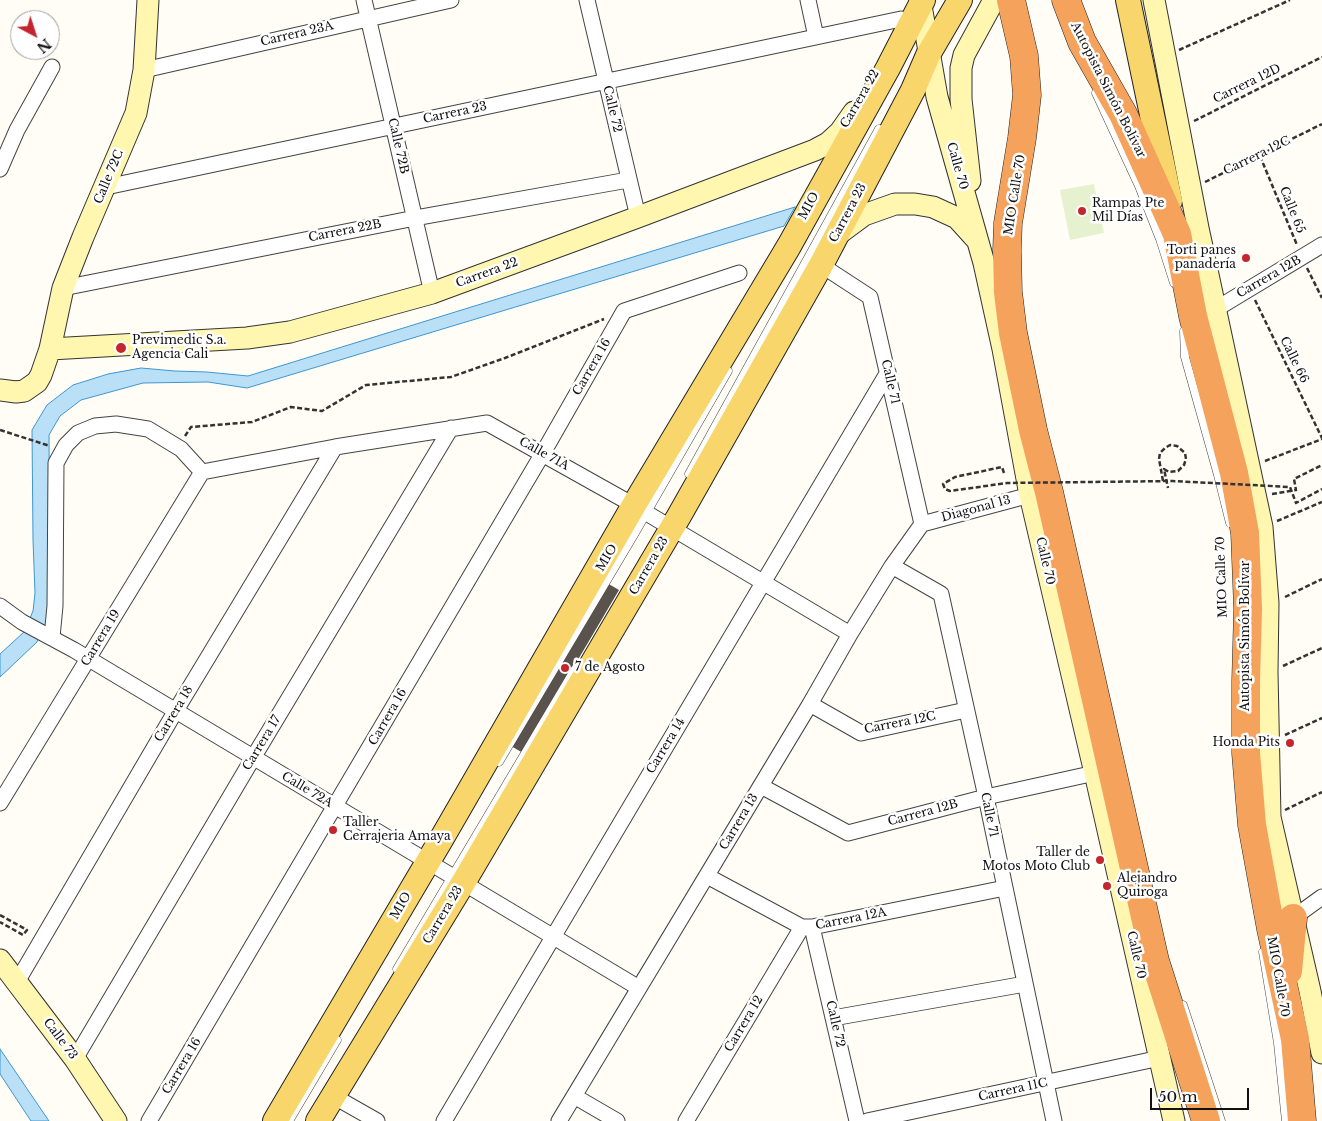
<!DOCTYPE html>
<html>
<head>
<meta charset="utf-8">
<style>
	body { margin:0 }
	#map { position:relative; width:1322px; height:1121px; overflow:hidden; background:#fffdf5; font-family:"Libre Baskerville",serif }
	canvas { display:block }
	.north { position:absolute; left:10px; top:10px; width:50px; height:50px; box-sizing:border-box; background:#fff; border:1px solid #a0a0a0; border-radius:50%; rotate:140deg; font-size:14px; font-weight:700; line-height:20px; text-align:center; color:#111 }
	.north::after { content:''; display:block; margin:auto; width:18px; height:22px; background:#c4262e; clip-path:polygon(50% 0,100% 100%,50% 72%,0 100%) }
	.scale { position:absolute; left:1150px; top:1088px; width:99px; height:22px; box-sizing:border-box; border:2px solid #111; border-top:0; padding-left:6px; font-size:15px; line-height:18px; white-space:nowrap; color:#111; -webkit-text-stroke:4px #fff; paint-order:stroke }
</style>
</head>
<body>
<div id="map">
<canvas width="1322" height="1121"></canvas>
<div class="north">N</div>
<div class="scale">50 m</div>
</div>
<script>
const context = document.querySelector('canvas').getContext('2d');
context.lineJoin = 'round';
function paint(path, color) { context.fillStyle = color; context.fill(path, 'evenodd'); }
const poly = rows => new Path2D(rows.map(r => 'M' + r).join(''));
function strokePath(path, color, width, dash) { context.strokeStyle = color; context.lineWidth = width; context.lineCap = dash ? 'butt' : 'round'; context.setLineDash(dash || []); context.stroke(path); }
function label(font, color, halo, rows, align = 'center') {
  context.font = font + ' "Libre Baskerville",serif'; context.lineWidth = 5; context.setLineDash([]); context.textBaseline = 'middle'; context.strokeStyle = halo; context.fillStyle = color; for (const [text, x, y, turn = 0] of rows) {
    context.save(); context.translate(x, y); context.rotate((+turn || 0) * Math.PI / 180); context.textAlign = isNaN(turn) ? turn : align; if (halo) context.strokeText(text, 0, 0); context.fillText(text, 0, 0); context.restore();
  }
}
const pitch = poly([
	[1094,184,1104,233,1070,240,1060,190]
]);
const water = poly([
	[795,207,784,226,247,388,208,382,143,383,81,400,60,416,49,435,50,616,37,642,0,677,0,654,24,632,33,611,35,593,33,540,32,430,47,405,73,385,108,374,141,368,175,371,207,372,248,376,795,207],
	[0,1049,49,1121,31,1121,0,1074,0,1049]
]);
const building = poly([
	[607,583,619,590,523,753,511,746]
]);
const path = poly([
	[1179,50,1290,0],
	[1194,121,1322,57],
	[1260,156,1297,245],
	[1205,182,1322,124],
	[1307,268,1322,298],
	[1255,300,1322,438],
	[0,430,50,446],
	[185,436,191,427,252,422,291,407,322,411,366,385,451,377,505,358,604,319],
	[1265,461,1322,439],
	[1163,481,1159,459,1160,453,1165,448,1170,445,1177,446,1185,453,1186,459,1184,465,1178,471,1169,472,1164,469,1168,488],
	[1272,494,1296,490,1294,479,1322,465],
	[1277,521,1322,502],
	[1285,597,1322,579],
	[1283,666,1322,648],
	[1285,735,1322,718],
	[1285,810,1322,792],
	[0,915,27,930,23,935,0,922]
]);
const lane = poly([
	[1096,93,1139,186,1160,239,1174,283],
	[1184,331,1185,357,1218,475,1230,523],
	[689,474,879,129],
	[499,762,635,533,728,371],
	[1263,952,1278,1043,1286,1121],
	[397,969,575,669],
	[1183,1005,1221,1121],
	[289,1121,337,1040]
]);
const street = poly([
	[364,0,432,293],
	[587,0,638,217],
	[808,0,816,37],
	[144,70,451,0],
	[0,169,17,130,52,67],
	[106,187,901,19],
	[821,265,870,297,922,524],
	[63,288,415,218,628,180],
	[1216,309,1322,245],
	[202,472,335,447,487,423,628,502,850,634],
	[922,524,1030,495],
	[892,566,941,594,986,797,1054,1121],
	[0,606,22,622,74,650,639,988],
	[52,637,55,606,56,463,66,445,78,433,95,426,116,424,148,429,181,449,202,472],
	[810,704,861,733,966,710],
	[761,786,848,833,986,797,1095,773],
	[0,803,202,472],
	[707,876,802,927,812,927,1005,888],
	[1293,918,1322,897],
	[812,927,857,1121],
	[17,982,175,712,335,447],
	[833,1018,1025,984],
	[75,1059,253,758,451,428],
	[333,1096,377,1121],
	[574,1096,617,1121],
	[149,1121,543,453,624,311,739,273],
	[444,1121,888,372],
	[559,1121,810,704,850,634,892,566,922,524],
	[686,1121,802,927],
	[867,1121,1160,1058]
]);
const secondary = poly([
	[920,0,937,97,984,263,1003,349,1030,495,1095,773,1174,1121],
	[1154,0,1198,228,1262,527,1268,603,1267,672,1270,817,1310,991,1322,1053],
	[970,181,961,99,961,68,964,55,994,0],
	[837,235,864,215,895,204,915,204,933,207,957,218,976,239],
	[50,349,247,338,290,332,432,293,638,217,815,150,828,143,840,132,854,112],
	[0,390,16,392,24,391,37,382,41,375,50,349,63,288,83,237,136,113,144,70,148,0],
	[0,960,75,1059,116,1121]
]);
const primary = poly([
	[1128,0,1170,201],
	[275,1121,442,838,634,505,789,246,888,68,923,0],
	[318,1121,463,883,679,516,821,265,913,90,929,53,960,0]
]);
const highway = poly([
	[1011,0,1024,56,1027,95,1022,138,1008,223,1007,250,1008,292,1013,333,1033,430,1049,492,1155,961,1206,1121],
	[1066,0,1082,42,1123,114,1177,234,1193,316,1234,473,1245,533,1248,609,1246,681,1246,753,1252,825,1271,929,1295,1039,1302,1121],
	[1288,971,1293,918]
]);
const pathBridge = poly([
	[1004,473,1002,467,955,477,943,484,945,489,950,491,1007,483,1172,481,1290,487,1296,503,1322,489]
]);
const markers = [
	[1082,211,5,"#c4262e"],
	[1246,258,5,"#c4262e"],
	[121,348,6,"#c4262e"],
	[565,668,5,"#c4262e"],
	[1290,743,5,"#c4262e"],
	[333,830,5,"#c4262e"],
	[1100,860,5,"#c4262e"],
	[1107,886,5,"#c4262e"]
];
const streetNames = [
	["Carrera 23A",297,34,-13],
	["Carrera 12D",1247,84,-26],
	["Autopista Simón Bolívar",1108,90,63],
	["Carrera 22",860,99,-60],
	["Calle 72",612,109,77],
	["Carrera 23",455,113,-12],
	["Calle 72B",398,146,77],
	["Carrera 12C",1257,156,-26],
	["Calle 70",957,166,74],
	["Calle 72C",109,177,-67],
	["MIO Calle 70",1015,195,-81],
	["MIO",809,206,-61],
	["Calle 65",1292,210,68],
	["Carrera 23",848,213,-62],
	["Carrera 22B",345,231,-11],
	["Carrera 22",487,273,-20],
	["Carrera 12B",1269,277,-30],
	["Calle 66",1294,360,64],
	["Carrera 16",592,367,-60],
	["Calle 71",890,382,77],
	["Calle 71A",544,454,29],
	["Diagonal 13",976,509,-15],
	["MIO",607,558,-59],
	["Calle 70",1045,561,77],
	["Carrera 23",649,566,-60],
	["MIO Calle 70",1222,577,-92],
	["Autopista Simón Bolívar",1246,636,-90],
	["Carrera 19",101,638,-59],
	["Carrera 18",174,714,-59],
	["Carrera 16",388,717,-60],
	["Carrera 12C",900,723,-11],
	["Carrera 17",262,743,-59],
	["Carrera 14",666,746,-59],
	["Calle 72A",307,790,31],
	["Carrera 12B",923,813,-15],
	["Calle 71",989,815,78],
	["Carrera 13",739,822,-59],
	["MIO",401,906,-60],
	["Carrera 23",443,915,-59],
	["Carrera 12A",851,919,-11],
	["Calle 70",1136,955,77],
	["MIO Calle 70",1278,977,80],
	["Carrera 12",744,1024,-59],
	["Calle 72",835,1024,77],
	["Calle 73",60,1039,53],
	["Carrera 16",182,1066,-59],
	["Carrera 11C",1013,1090,-12]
];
const poiNames = [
	["Rampas Pte",1092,204],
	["Mil Días",1092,218],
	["Torti panes",1236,251,"right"],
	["panadería",1236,265,"right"],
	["Previmedic S.a.",132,341],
	["Agencia Cali",132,355],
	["7 de Agosto",575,668],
	["Honda Pits",1280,743,"right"],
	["Taller",343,823],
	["Cerrajeria Amaya",343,837],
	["Taller de",1090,853,"right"],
	["Motos Moto Club",1090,867,"right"],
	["Alejandro",1117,879],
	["Quiroga",1117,893]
];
paint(pitch, '#e6f2cf');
paint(water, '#b9e0f7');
strokePath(water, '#3f96cf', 1);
paint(building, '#5a524d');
strokePath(lane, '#444', 9);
strokePath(street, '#444', 17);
strokePath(secondary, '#333', 23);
strokePath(primary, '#222', 26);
strokePath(highway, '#222', 29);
strokePath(path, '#333', 2.5, [5, 2.5]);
strokePath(lane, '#fff', 8);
strokePath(street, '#fff', 15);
strokePath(secondary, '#fff6b0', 21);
strokePath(primary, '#f9d66b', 24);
strokePath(highway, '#f5a25d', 28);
strokePath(pathBridge, '#333', 2.5, [5, 2.5]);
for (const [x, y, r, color] of markers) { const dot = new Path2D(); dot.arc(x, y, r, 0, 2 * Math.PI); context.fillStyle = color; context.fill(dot); strokePath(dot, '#fff', 2); }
label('12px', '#111', '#fff', streetNames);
label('12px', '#111', '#fff', poiNames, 'left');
</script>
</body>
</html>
